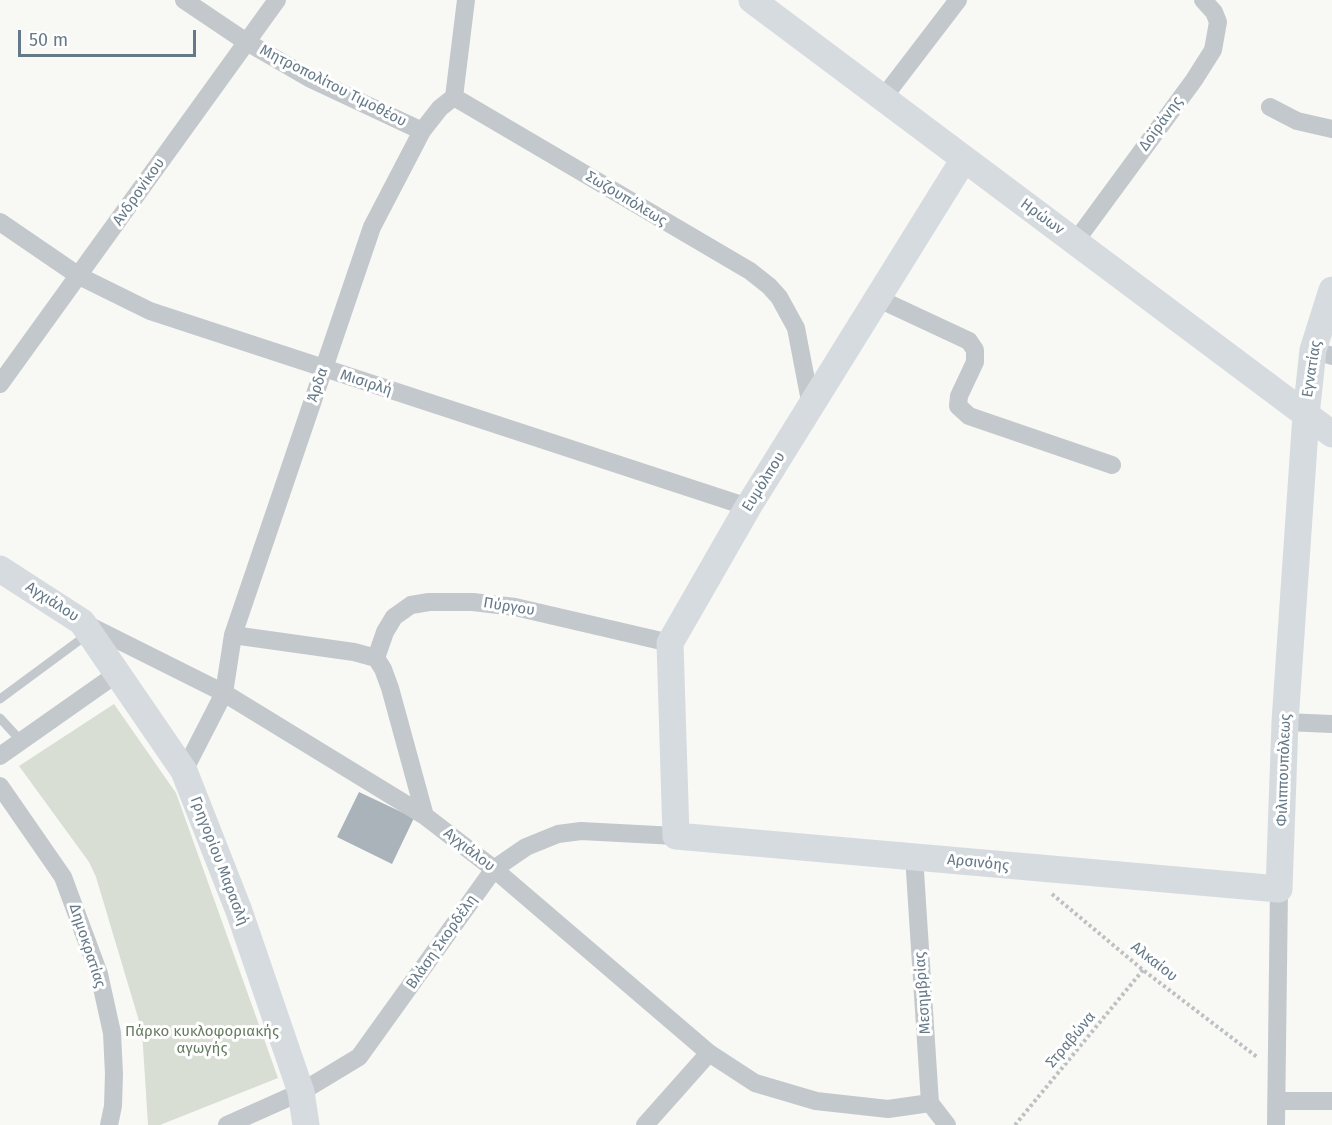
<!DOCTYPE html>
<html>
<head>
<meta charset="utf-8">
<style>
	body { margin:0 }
	#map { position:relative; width:1332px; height:1125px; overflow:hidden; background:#f8f8f5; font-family:"Fira Sans",sans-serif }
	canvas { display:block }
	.scale { position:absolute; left:18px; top:30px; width:178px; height:27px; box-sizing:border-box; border:3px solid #657988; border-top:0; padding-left:8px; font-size:18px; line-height:21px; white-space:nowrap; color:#657988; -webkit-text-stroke:4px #fff; paint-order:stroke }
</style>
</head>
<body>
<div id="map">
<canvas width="1332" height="1125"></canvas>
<div class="scale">50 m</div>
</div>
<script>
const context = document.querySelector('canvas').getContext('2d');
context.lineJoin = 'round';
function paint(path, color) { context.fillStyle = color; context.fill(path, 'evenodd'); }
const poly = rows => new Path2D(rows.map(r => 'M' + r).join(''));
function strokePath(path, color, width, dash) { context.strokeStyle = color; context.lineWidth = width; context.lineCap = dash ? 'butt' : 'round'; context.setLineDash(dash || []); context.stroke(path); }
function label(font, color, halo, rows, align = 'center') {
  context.font = font + ' "Fira Sans",sans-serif'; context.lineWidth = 6; context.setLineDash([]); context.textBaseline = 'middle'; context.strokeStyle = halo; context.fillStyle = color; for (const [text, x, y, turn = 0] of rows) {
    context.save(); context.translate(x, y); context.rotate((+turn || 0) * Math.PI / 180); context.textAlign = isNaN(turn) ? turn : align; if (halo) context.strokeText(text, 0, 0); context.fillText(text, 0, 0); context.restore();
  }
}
const green = poly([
	[114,704,176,793,278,1078,160,1125,148,1125,142,1031,96,877,89,862,19,766]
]);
const building = poly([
	[359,792,414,818,392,864,337,837]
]);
const path = poly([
	[1052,894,1143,970,1257,1057],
	[1015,1125,1143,970]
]);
const lane = poly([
	[0,699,88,634],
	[0,718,22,742]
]);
const street = poly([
	[184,0,245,41,309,78,422,131],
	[466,0,454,97,750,271,769,286,779,297,796,328,811,406],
	[883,98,958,0],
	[1270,107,1297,121,1332,129],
	[0,222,79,276,150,311,748,507],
	[1075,242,1194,80,1213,50,1218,22,1214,12,1203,0],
	[879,299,969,341,975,350,975,362,959,396,958,406,969,416,1112,465],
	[1313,350,1332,356],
	[0,384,277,0],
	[86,624,224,693,425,816,494,869,709,1053,755,1083,816,1101,888,1109,930,1103],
	[233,635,354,652,376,658,383,669,390,688,425,816],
	[376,658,385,632,394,617,411,605,429,602,473,602,515,607,670,643],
	[1285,722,1332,724],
	[0,756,118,673],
	[184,771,224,693,233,635,372,227,422,131,440,108,454,97],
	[0,786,63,877,99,974,112,1033,114,1074,113,1106,109,1125],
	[914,856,930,1103,947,1125],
	[1277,1101,1332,1101],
	[227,1125,301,1092,359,1057,494,869,526,847,558,834,581,831,676,836],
	[645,1125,709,1053],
	[1276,1125,1279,889]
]);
const secondary = poly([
	[752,0,1332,434],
	[964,159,748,507,670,643,676,836,1279,889,1285,722,1306,415,1313,350,1332,290],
	[0,569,82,622,184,771,239,911,301,1092,306,1125]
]);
const streetNames = [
	["Μητροπολίτου Τιμοθέου",333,86,27],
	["Δοϊράνης",1161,124,-54],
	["Ανδρονίκου",139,192,-55],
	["Σωζουπόλεως",626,199,31],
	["Ηρώων",1042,217,36],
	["Εγνατίας",1312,369,-81],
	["Μισιρλή",366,383,18],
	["Άρδα",318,385,-71],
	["Ευμόλπου",764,482,-58],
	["Αγχιάλου",52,602,33],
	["Πύργου",509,607,9],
	["Φιλιππουπόλεως",1284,770,-88],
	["Αγχιάλου",469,850,38],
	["Γρηγορίου Μαρασλή",219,861,69],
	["Αρσινόης",978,863,6],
	["Βλάση Σκορδέλη",442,942,-55],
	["Δημοκρατίας",87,946,72],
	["Αλκαίου",1154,962,38],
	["Μεσημβρίας",923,993,-94],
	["Στραβώνα",1071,1040,-50]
];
const parkNames = [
	["Πάρκο κυκλοφοριακής",202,1032],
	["αγωγής",202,1049]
];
paint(green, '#d8ded4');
paint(building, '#a9b3b9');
strokePath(path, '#bdc0c3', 4, [3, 3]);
strokePath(lane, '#c3c8cc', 9);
strokePath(street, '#c3c8cc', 18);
strokePath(secondary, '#d6dbdf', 27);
label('15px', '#657988', '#fff', streetNames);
label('15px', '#667a61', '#fff', parkNames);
</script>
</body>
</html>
